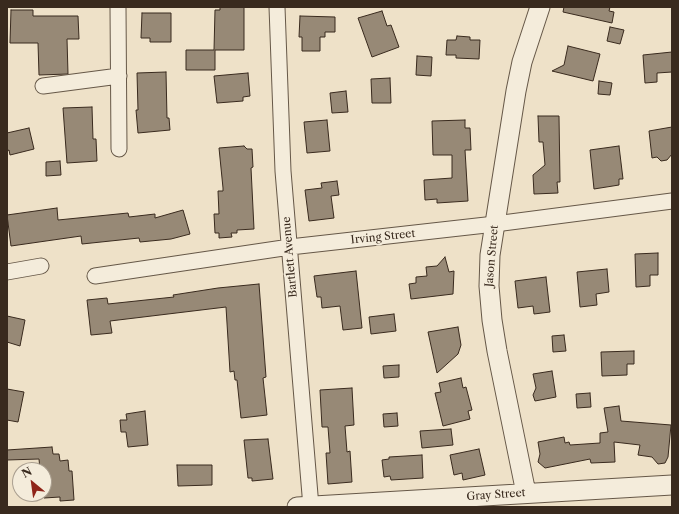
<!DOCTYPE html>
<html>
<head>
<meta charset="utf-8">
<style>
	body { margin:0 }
	#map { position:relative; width:679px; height:514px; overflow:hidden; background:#eee1c8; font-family:"Libre Caslon Text",serif }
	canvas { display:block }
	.frame { position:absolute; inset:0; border:8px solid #392a1e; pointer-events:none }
	.north { position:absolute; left:12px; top:462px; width:40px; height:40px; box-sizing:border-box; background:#f4ecdb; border:1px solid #a99e8f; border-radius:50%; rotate:331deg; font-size:11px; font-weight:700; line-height:16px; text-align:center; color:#392a1e }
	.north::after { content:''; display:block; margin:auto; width:14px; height:18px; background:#8f2418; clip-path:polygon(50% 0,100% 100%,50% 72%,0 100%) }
</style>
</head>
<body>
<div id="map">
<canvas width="679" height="514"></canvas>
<div class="frame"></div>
<div class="north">N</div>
</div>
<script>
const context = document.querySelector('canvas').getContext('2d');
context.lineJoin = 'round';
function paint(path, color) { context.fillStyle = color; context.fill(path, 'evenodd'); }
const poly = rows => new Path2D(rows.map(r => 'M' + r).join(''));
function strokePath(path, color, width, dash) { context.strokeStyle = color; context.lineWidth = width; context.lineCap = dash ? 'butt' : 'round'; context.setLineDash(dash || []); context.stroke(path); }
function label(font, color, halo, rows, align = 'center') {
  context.font = font + ' "Libre Caslon Text",serif'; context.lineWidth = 4; context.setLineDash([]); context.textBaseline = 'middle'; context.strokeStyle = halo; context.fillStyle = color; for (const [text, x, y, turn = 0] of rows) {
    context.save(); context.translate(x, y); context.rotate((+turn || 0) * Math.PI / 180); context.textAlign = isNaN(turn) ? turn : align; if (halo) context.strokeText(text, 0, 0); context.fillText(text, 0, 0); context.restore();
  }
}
const building = poly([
	[220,7,244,7,244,50,215,50,215,70,186,70,186,50,214,50,215,10,220,10,220,7],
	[564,7,610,7,609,11,614,12,612,23,563,12,564,7],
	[11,10,33,10,33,16,78,16,79,39,67,39,68,74,39,75,38,43,10,43,11,10],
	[382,11,387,26,391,25,399,47,372,57,358,18,382,11],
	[142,13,171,13,171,42,150,42,150,38,141,38,142,13],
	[300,16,335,17,335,32,325,32,325,37,320,37,320,51,302,51,302,37,299,37,300,16],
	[610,27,624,30,620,44,607,41,610,27],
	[457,36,470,37,470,40,480,40,479,59,456,58,456,55,446,55,447,40,456,40,457,36],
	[568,46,600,54,593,81,552,71,564,65,568,46],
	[672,52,672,72,657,73,657,82,645,83,643,55,672,52],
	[417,56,432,57,431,76,416,75,417,56],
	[166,72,167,118,169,118,170,130,138,133,136,110,138,110,137,73,166,72],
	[248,73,250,96,243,97,243,101,217,103,214,76,248,73],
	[390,78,391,103,372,103,371,79,390,78],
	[599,81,612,83,610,95,598,94,599,81],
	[346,91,348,112,332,113,330,93,346,91],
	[92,107,93,139,96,139,97,161,67,163,63,108,92,107],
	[538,116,559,116,560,182,557,182,558,193,534,194,533,175,545,165,543,142,539,142,538,116],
	[327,120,330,151,307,153,304,122,327,120],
	[465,120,465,128,470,128,471,150,465,150,468,201,437,203,437,199,425,200,424,180,452,178,452,155,433,155,432,121,465,120],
	[672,127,672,154,667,160,661,161,657,157,652,158,649,131,672,127],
	[29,128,34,149,10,155,9,150,7,151,7,133,29,128],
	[244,146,247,149,252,149,253,167,251,168,254,229,237,230,237,233,231,233,232,237,219,238,219,233,215,233,214,214,219,214,218,191,223,191,223,188,219,148,244,146],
	[619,146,623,179,619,179,619,185,594,189,590,150,619,146],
	[60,161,61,175,46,176,46,162,60,161],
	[337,181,339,195,331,196,334,218,309,221,305,190,322,188,321,183,337,181],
	[57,208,58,220,128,213,129,217,155,214,155,218,183,210,190,234,171,239,140,242,139,238,82,244,81,236,11,246,7,215,57,208],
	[658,253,658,275,650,275,650,286,636,287,635,254,658,253],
	[445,257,449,272,454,271,453,294,411,299,409,284,416,283,416,277,427,276,426,267,437,266,445,257],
	[607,269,609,292,596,294,597,305,580,307,577,272,607,269],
	[356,271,362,328,343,330,340,306,322,308,321,297,317,297,314,276,356,271],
	[546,277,550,312,534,314,533,306,518,308,515,281,546,277],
	[259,284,266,377,263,378,267,415,241,418,237,380,235,380,234,371,230,372,226,307,110,321,112,333,91,335,87,300,107,298,108,304,174,297,173,295,218,288,259,284],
	[394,314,396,331,371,334,369,317,394,314],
	[7,316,25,320,20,346,7,342,7,316],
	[458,327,461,345,458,354,437,373,428,332,458,327],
	[564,335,566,351,553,352,552,336,564,335],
	[634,351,634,364,627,364,627,375,602,376,601,352,634,351],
	[399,365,399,377,384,378,383,366,399,365],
	[552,371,556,397,535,401,533,395,536,388,533,374,552,371],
	[461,378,463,388,466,387,472,410,468,411,470,419,443,426,435,393,441,392,439,383,461,378],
	[352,388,354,425,345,426,347,452,350,451,352,482,328,484,326,453,330,453,328,427,322,427,320,390,352,388],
	[7,389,24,392,18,422,7,420,7,389],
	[590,393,591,407,577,408,576,394,590,393],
	[619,406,621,421,671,425,668,457,665,463,658,464,652,457,638,455,640,445,614,442,615,462,591,463,590,459,545,468,538,462,540,454,538,442,564,437,565,443,569,442,570,445,600,443,600,433,608,432,604,408,619,406],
	[145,411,148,445,128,447,126,432,121,432,120,420,127,420,126,414,145,411],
	[397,413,398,426,384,427,383,414,397,413],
	[451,429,453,445,422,448,420,431,451,429],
	[268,439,273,479,252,481,252,478,248,478,244,440,268,439],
	[52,447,53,454,59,454,60,461,68,460,69,471,72,471,74,500,60,501,60,497,44,498,44,470,40,470,39,459,7,460,7,450,52,447],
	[479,449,485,475,463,480,462,473,454,475,450,455,479,449],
	[422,455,423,478,391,480,390,476,384,477,382,460,389,459,389,457,422,455],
	[177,465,212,465,212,485,178,486,177,465]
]);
const minor = poly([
	[118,7,119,149],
	[277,7,283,171,311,507],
	[43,86,119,76],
	[7,272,41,266],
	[95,276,290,247,495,224,672,201]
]);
const tertiary = poly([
	[526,493,497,351,492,320,489,286,490,255,516,91,522,62,540,7],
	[297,507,672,485]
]);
const streetNames = [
	["Irving Street",383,237,-6],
	["Jason Street",492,256,-85],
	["Bartlett Avenue",290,257,-95],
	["Gray Street",496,495,-4]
];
paint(building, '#978976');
strokePath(building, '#392a1e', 1);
strokePath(minor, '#665848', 17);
strokePath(tertiary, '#665848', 21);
strokePath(minor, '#f4ecdb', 15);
strokePath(tertiary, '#f4ecdb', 19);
label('11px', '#392a1e', '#f4ecdb', streetNames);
</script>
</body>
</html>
